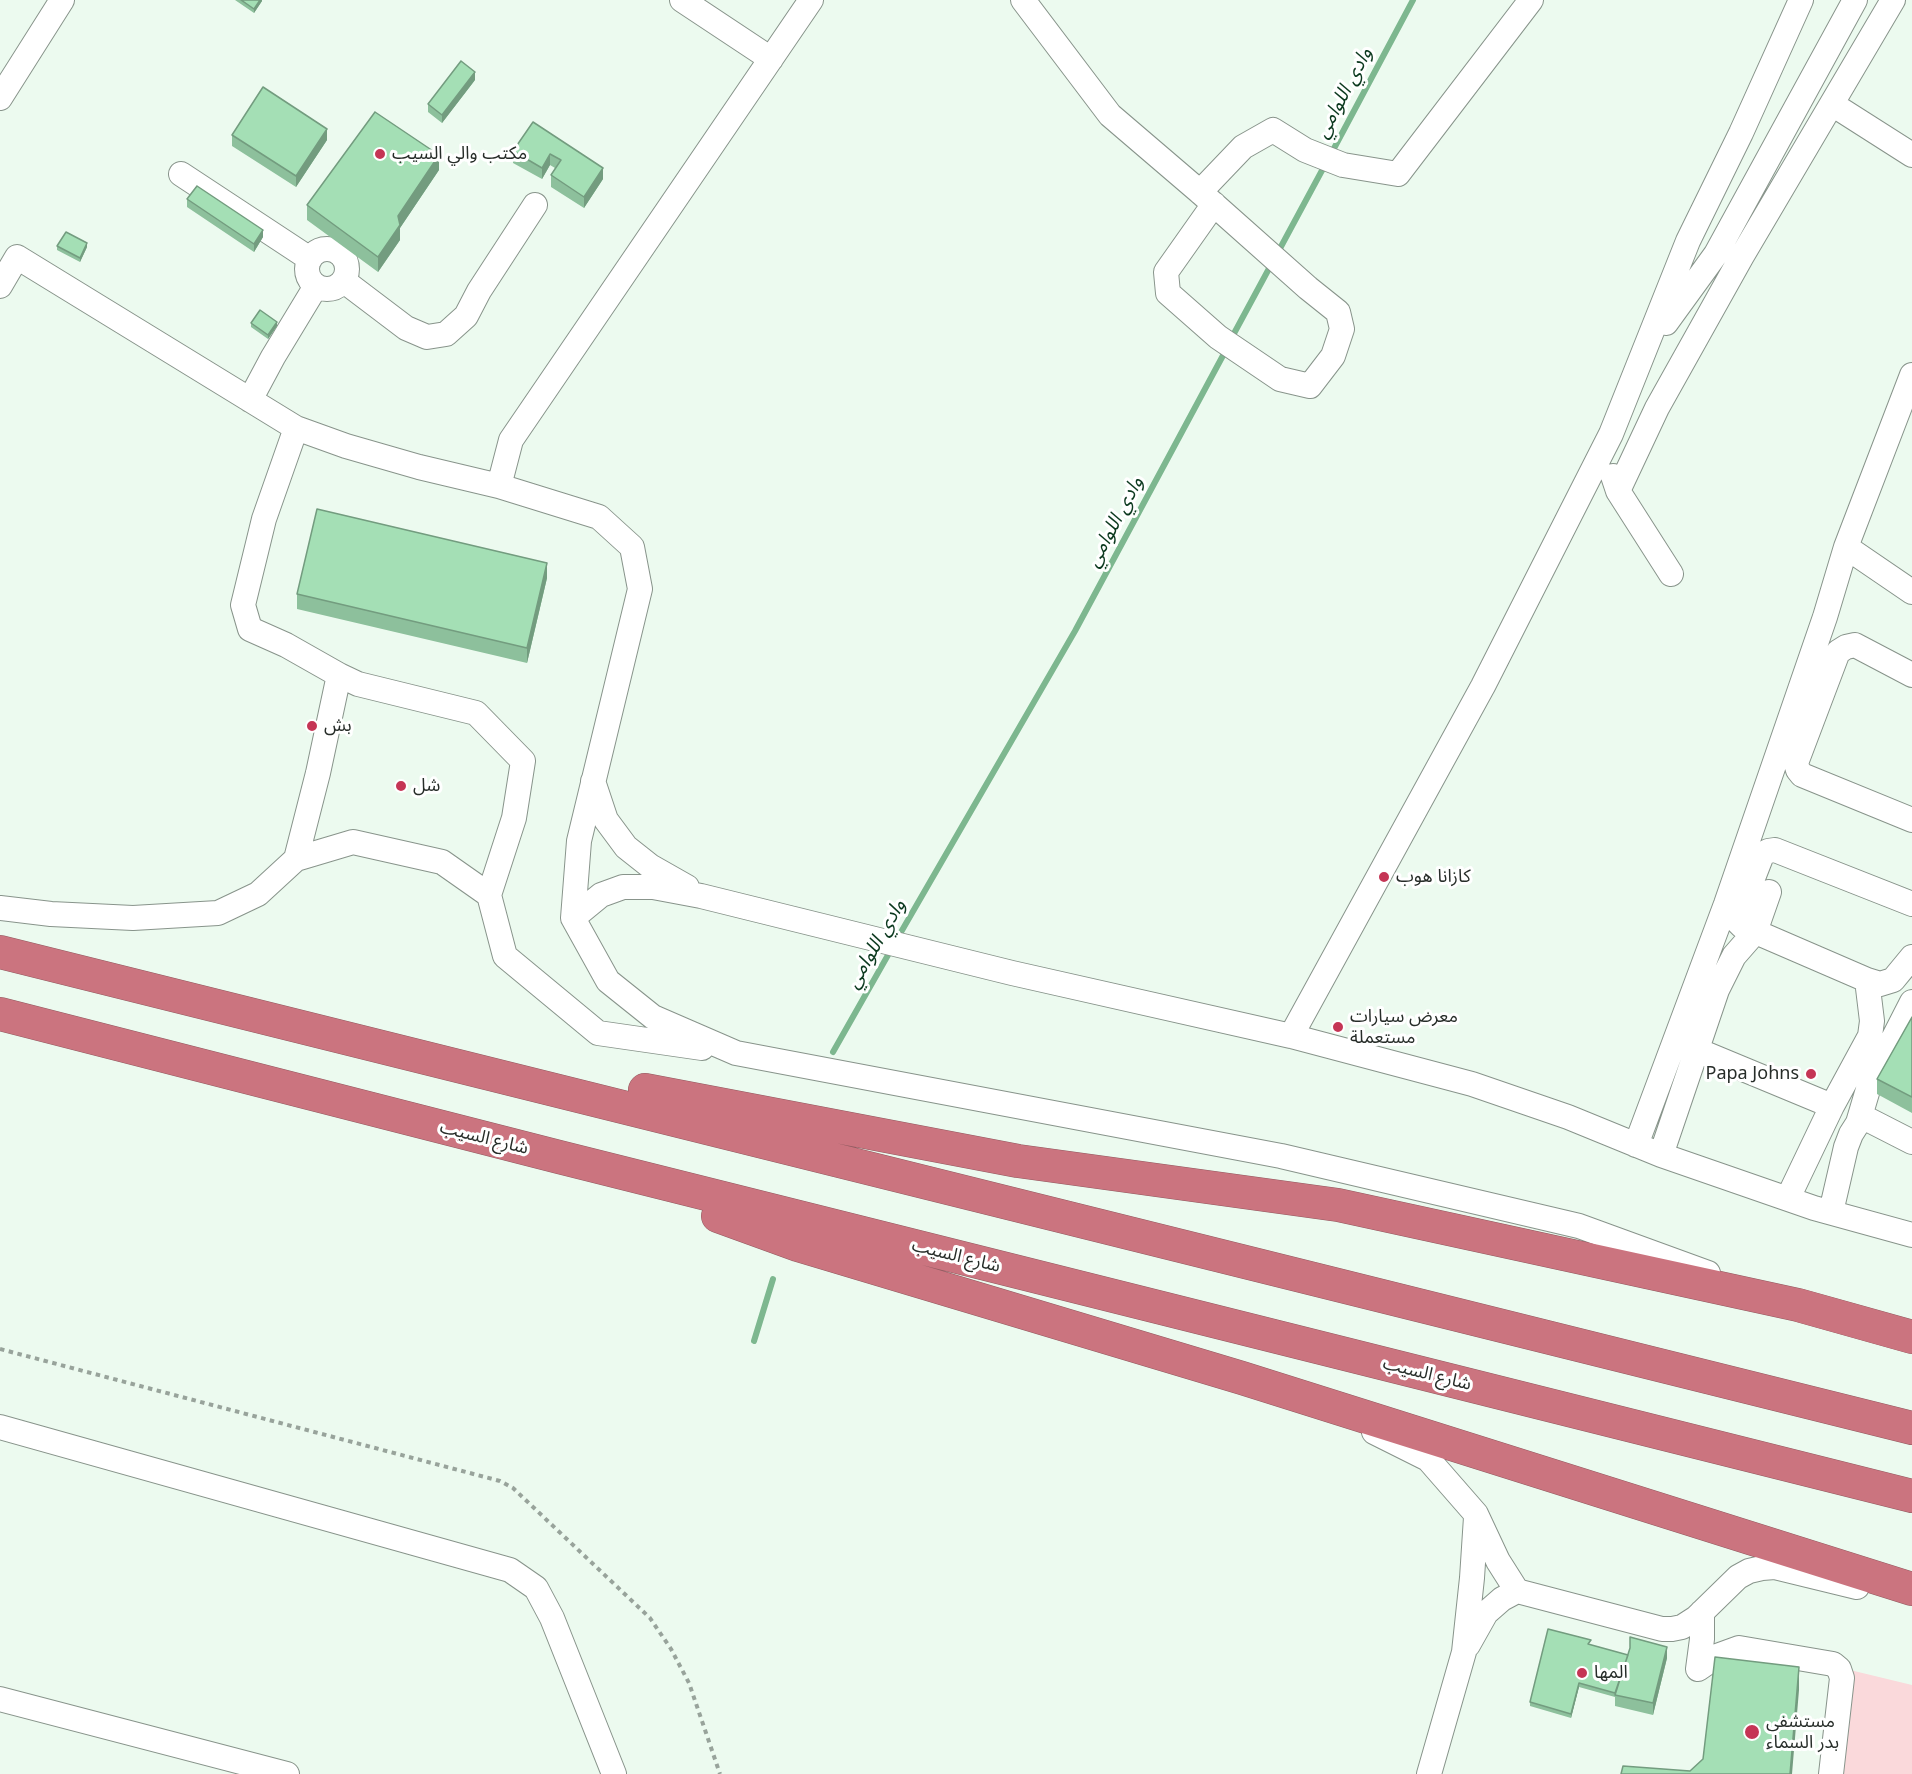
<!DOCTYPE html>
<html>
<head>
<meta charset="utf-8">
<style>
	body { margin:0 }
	canvas { display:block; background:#ecfaef }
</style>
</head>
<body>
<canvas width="1912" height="1774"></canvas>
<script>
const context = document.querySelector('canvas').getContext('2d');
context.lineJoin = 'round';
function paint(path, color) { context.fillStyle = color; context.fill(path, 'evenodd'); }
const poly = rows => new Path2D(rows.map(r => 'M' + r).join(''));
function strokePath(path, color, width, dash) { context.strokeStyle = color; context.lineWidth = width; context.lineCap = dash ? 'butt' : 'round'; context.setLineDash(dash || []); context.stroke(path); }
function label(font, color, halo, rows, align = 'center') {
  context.font = font + ' "Noto Sans","Noto Sans Arabic",sans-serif'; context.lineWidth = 6; context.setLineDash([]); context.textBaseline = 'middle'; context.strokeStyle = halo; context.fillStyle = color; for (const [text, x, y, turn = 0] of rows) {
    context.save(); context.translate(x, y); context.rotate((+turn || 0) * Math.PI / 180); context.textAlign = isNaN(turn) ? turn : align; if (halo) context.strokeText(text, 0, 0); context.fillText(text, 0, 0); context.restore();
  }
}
const green = poly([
	[1850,1670,1912,1685,1912,1774,1841,1774]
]);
const stream = poly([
	[1331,154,1413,0],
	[1277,254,1326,163],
	[1231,339,1272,263],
	[897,939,1075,631,1227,348],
	[833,1052,892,948],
	[754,1341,773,1279]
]);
const path = poly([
	[0,1349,500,1481,513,1488,650,1618,671,1649,689,1683,720,1774]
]);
const minor = poly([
	[682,0,771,59],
	[1023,0,1110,115,1200,192,1308,288,1338,312,1342,329,1333,356,1310,386,1280,379,1218,337,1168,293,1166,272,1214,204],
	[0,98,62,0],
	[1832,104,1912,155],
	[181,174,310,259],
	[1200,192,1243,147,1273,130,1305,150,1343,165,1398,174,1531,0],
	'307 269a20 20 0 1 1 40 0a20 20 0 1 1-40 0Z',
	[344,281,406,328,427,337,446,334,466,316,479,291,535,205],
	[0,286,17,257,296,428,346,446,419,467,499,486,599,517,632,547,640,589,579,841,573,918,608,981,653,1017,736,1053,1281,1156,1579,1226,1708,1273],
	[1666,323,1716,254,1855,0],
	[250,400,273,357,316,286],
	[296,428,264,519,243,605,250,629,286,645,339,675],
	[1613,476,1618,491,1671,574],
	[499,486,511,440,811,0],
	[1618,491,1657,408,1742,256,1893,0],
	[1846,547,1912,592],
	[1912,675,1855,645,1846,647,1838,652,1796,763,1798,770,1802,775,1912,820],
	[593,781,606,820,626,847,650,866,687,887],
	[296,859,318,773,339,675,358,684,476,713,523,761,514,818,489,895,505,956,598,1033,702,1048],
	[1912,904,1775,850,1768,851,1762,855,1737,919,1738,922,1742,926,1867,980,1880,984,1893,980,1912,957],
	[0,908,51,914,133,918,218,913,258,894,296,859,353,842,442,862,489,895],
	[573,918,601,895,623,887,653,887,701,896,1012,973,1291,1036,1472,1084,1568,1117,1661,1155,1814,1208,1912,1235],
	[1291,1036,1483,686,1611,434,1688,241,1741,133,1801,0],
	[1697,1050,1832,1106],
	[1858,1123,1869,1086,1912,1002],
	[1636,1145,1726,904,1825,617,1846,547,1912,375],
	[1661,1155,1717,990,1734,956,1755,932,1769,892],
	[1788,1198,1832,1106,1870,1036,1872,1021,1867,980],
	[1831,1212,1846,1147,1851,1134,1858,1123,1867,1119,1912,1142],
	[0,1427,510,1570,536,1588,552,1618,614,1774],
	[1374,1432,1428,1459,1476,1514,1498,1561,1517,1591,1662,1629,1672,1629,1682,1627,1696,1618,1738,1577,1749,1571,1762,1568,1775,1567,1857,1587],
	[1468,1645,1486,1613,1502,1599,1517,1591],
	[1698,1669,1717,1656,1739,1648,1833,1664,1839,1669,1842,1678,1831,1774],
	[1698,1669,1702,1639,1702,1612],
	[0,1699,287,1774],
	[1429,1774,1464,1652,1472,1578,1476,1517]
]);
const highway = poly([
	[0,952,1912,1428],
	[0,1014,559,1157,1912,1496],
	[645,1090,1018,1161,1338,1205,1798,1305,1912,1337],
	[718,1216,798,1245,1242,1378,1912,1589]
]);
const wall = poly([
	[235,0,262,0,262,1,254,13],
	[475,80,442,123,428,112,428,104],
	[533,122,603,179,584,208,551,187,551,175,555,168,550,165,542,179,513,163,513,151],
	[232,135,327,140,296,187,232,146],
	[439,170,400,228,400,240,378,272,307,220,307,205],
	[187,199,263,237,254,252,187,207],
	[57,246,87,247,80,262,57,250],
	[251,323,277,326,268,339,251,327],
	[547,578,527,663,297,609,297,594],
	[1912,1017,1912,1113,1877,1094,1877,1079],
	[1591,1644,1590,1645,1628,1655,1667,1658,1653,1715,1615,1706,1615,1697,1579,1687,1571,1718,1530,1706,1530,1702]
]);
const shadedWall = poly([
	[260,0,262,0,262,1,254,13,254,9],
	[475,72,475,80,442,123,442,115],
	[327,129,327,140,296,187,296,176],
	[550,154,550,165,542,179,542,168],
	[439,155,439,170,400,228,400,240,378,272,378,257,398,216],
	[603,168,603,179,584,208,584,197],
	[263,230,263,237,254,252,254,244],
	[87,243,87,247,80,262,80,258],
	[277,322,277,326,268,339,268,335],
	[547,563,547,578,527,663,527,648],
	[1667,1647,1667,1658,1653,1715,1653,1703],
	[1799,1667,1799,1690,1792,1774,1790,1774],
	[1579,1683,1579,1687,1571,1718,1571,1714]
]);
const building = poly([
	[241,0,260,0,254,9,241,0],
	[461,61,475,72,442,115,428,104,461,61],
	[263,87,327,129,296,176,232,135,263,87],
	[375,112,439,155,398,216,400,225,378,257,307,205,375,112],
	[533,122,603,168,584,197,551,175,561,160,550,154,542,168,513,151,533,122],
	[197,186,263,230,254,244,187,199,197,186],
	[66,232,87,243,80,258,57,246,66,232],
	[260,310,277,322,268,335,251,323,260,310],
	[317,509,547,563,527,648,297,594,317,509],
	[1912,1017,1912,1097,1877,1079,1912,1017],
	[1548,1629,1591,1640,1588,1644,1628,1655,1615,1693,1579,1683,1571,1714,1530,1702,1548,1629],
	[1630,1637,1667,1647,1653,1703,1615,1695,1630,1648,1630,1637],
	[1715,1657,1799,1667,1790,1774,1621,1774,1623,1766,1690,1771,1703,1759,1715,1657]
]);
const markers = [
	[380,154,6,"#c53555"],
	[312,726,6,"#c53555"],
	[401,786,6,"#c53555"],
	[1384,877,6,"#c53555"],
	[1338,1027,6,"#c53555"],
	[1811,1074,6,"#c53555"],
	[1582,1673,6,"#c53555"],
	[1752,1732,8,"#c53555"]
];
const poiNames = [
	["مكتب والي السيب",392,154],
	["بش",324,726],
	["شل",413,786],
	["كازانا هوب",1396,877],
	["معرض سيارات",1350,1017],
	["مستعملة",1350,1038],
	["Papa Johns",1799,1074,"right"],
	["المها",1594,1673],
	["مستشفى",1766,1722],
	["بدر السماء",1766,1743]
];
const streetNames = [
	["شارع السيب",484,1138,14],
	["شارع السيب",956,1256,14],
	["شارع السيب",1427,1374,14]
];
const waterNames = [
	["وادي اللوامي",1344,93,-62],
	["وادي اللوامي",1115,522,-62],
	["وادي اللوامي",876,944,-60]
];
paint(green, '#fad9db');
strokePath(stream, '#7db78f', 6);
strokePath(minor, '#88948b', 26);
strokePath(highway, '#925b61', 34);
strokePath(path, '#98a39b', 4, [4.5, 4.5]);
strokePath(minor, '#fff', 24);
strokePath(highway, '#cb747f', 33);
paint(wall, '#8dc09c');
paint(shadedWall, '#739c7f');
paint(building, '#a4dfb5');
strokePath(building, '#739c7f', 1.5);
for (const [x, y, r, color] of markers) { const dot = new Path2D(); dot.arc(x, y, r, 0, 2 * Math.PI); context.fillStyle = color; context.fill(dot); strokePath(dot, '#fff', 2); }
label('18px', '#272d29', '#fff', poiNames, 'left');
label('18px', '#272d29', '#fff', streetNames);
label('italic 20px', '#0b391e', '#fff', waterNames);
</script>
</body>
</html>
